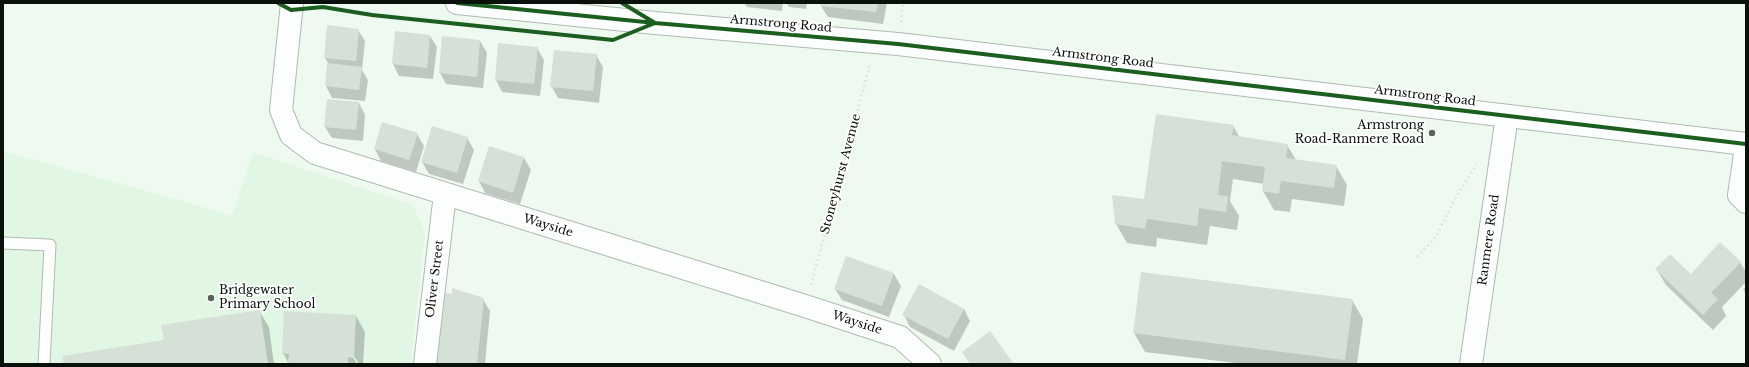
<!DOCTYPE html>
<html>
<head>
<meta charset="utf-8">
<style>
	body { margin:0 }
	#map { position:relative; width:1749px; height:367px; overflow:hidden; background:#eefaf0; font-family:"Libre Baskerville",serif }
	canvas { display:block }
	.frame { position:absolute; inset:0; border:4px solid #09110a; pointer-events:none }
</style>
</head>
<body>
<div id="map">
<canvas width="1749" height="367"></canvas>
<div class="frame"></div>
</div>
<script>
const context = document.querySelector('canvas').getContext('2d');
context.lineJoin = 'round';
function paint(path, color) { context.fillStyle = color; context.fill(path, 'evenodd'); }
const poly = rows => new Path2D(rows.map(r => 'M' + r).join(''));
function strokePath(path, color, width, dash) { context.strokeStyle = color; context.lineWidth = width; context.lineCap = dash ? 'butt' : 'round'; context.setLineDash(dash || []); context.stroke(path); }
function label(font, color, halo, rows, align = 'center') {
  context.font = font + ' "Libre Baskerville",serif'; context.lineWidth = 3.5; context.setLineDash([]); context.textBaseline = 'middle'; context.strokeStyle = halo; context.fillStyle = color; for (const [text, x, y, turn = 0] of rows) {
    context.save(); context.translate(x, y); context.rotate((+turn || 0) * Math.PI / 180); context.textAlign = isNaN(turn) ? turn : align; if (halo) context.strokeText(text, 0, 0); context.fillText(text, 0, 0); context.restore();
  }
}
const built = poly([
	[3,151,232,215,253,152,413,205,425,232,411,364,3,364]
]);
const shadow = poly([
	[715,3,729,3,729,4],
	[744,3,783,3,782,11,747,7],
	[786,3,807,3,806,9,789,7],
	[821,3,887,3,883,24,828,17,821,6],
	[358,30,365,41,362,70,368,80,365,101,332,98,326,86,328,63,325,58],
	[396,32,430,36,437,47,433,79,399,76,393,64],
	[480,41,487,53,483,88,446,84,440,73],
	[537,48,544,60,540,96,502,92,496,80],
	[596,55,603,67,599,103,558,98,552,87],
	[359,103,365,115,363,141,332,138,325,127],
	[1233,126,1240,138,1287,145,1296,160,1336,166,1347,185,1344,206,1292,199,1290,212,1274,210,1263,191,1264,184,1233,179,1230,201,1239,216,1237,230,1210,226,1207,245,1157,238,1156,247,1127,243,1116,224],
	[417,134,424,146,416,172,381,161,375,149],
	[467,138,474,150,463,184,429,174,422,162],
	[490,147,524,158,531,170,520,204,485,193,479,181],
	[846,257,894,274,901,286,889,317,842,300,835,289],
	[1740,262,1746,272,1746,282,1722,307,1726,316,1713,330,1666,285,1657,270,1691,275],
	[1746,287,1746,294,1743,289],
	[483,299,490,311,485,364,435,364],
	[1352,300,1363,319,1357,364,1244,364,1145,352,1134,333],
	[964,309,970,321,954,351,910,327,904,315],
	[259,311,269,327,274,364,65,364,165,340],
	[285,312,356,316,365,332,363,364,359,364,352,353,351,354,357,364,289,364,283,353]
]);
const building = poly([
	[820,3,878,3,876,12,820,6],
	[327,25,359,29,356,61,324,58],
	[395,31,430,35,427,68,392,64],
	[442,36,480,40,477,77,439,73],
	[498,43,538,47,534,84,495,80],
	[554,50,597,54,593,91,550,87],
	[327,63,362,67,359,90,325,86],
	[327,99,359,102,356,130,324,127],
	[1156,114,1234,125,1232,135,1288,144,1286,158,1337,165,1334,188,1281,181,1279,194,1262,191,1265,167,1222,161,1218,195,1228,196,1226,212,1199,208,1197,226,1147,219,1145,229,1115,224,1112,195,1144,199],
	[382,122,418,133,409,160,374,149],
	[432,126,468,137,457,173,421,162],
	[489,146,524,157,513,193,478,181],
	[1720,242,1741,262,1711,293,1718,299,1703,315,1655,269,1670,254,1691,274],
	[846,256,894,273,882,306,834,289],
	[1141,272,1353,299,1345,360,1133,333],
	[919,284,964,309,948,339,902,315],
	[452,288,484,298,477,364,434,364,441,293,452,294],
	[260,310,268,364,64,364,62,356,164,340,161,325],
	[284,311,356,315,354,358,348,357,348,364,288,364,289,354,282,353],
	[990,331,1014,364,970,364,962,352]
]);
const path = poly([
	[901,22,903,3],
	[1417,257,1436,237,1456,197,1477,164],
	[811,285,870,64]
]);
const service = poly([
	[3,243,50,245,44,364]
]);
const minor = poly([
	[292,3,281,110,291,135,315,153,805,306,900,337,930,364],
	[1746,147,1739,195,1746,202],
	[425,364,445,194],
	[1471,364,1507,116]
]);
const tertiary = poly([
	[457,3,655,23,898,44,1746,144]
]);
const cycleway = poly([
	[278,3,291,10,323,7,372,15,613,40,655,23,622,3],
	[457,3,655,23,898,44,1746,144]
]);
const markers = [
	[1432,133,4,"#59635a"],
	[211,298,4,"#59635a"]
];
const streetNames = [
	["Armstrong Road",781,24,5],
	["Armstrong Road",1103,58,7],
	["Armstrong Road",1425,96,7],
	["Stoneyhurst Avenue",841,174,-75],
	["Wayside",548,226,17],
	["Ranmere Road",1489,240,-82],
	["Oliver Street",435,279,-83],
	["Wayside",857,323,18]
];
const poiNames = [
	["Armstrong",1424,126],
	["Road-Ranmere Road",1424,140],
	["Bridgewater",219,291,"left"],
	["Primary School",219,305,"left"]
];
paint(built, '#e1f7e4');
paint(shadow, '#0003');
paint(building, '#d5e1d6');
strokePath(service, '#b0bab2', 13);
strokePath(minor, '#b0bab2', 24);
strokePath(tertiary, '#b0bab2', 24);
strokePath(path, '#e0e4e1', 2.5, [2, 3]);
strokePath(service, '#fcfefd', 11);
strokePath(minor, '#fcfefd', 22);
strokePath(tertiary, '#fcfefd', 22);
strokePath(cycleway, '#1b5e20', 4);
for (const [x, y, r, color] of markers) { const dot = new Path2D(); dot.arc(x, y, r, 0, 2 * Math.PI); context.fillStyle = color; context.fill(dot); strokePath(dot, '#fff', 1.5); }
label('12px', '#09110a', '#fff', streetNames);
label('12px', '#09110a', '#fff', poiNames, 'right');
</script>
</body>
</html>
